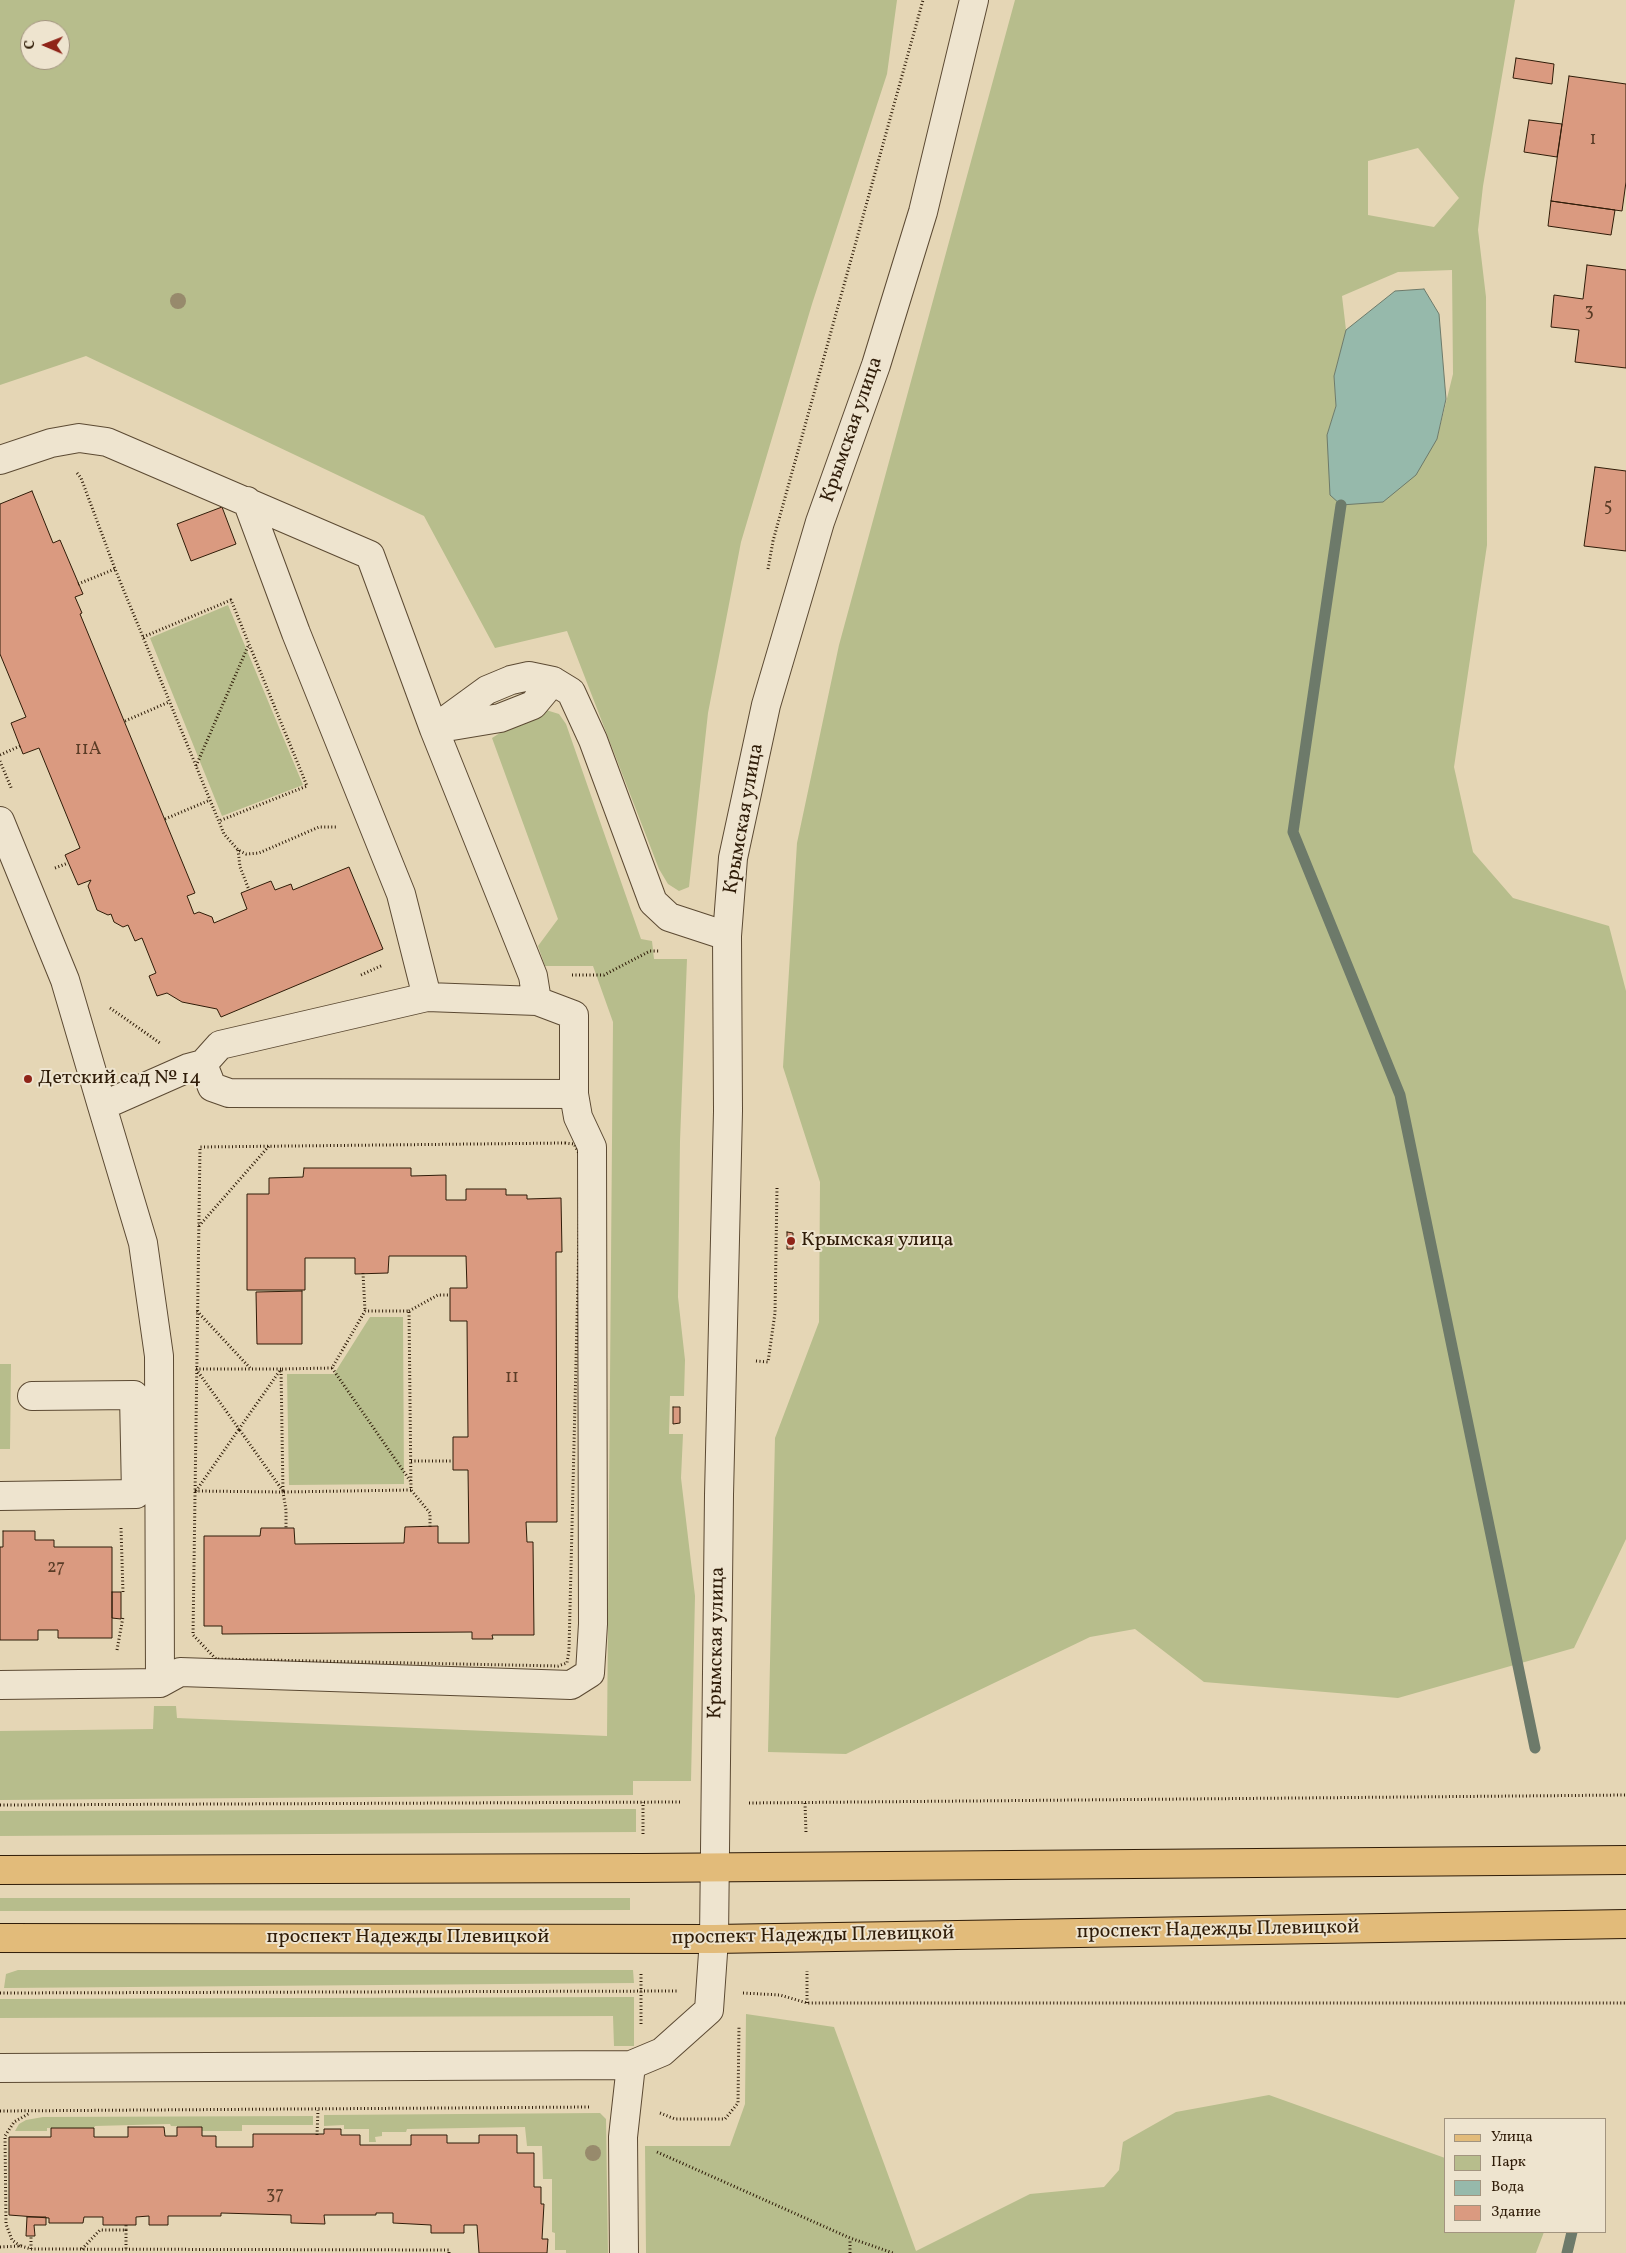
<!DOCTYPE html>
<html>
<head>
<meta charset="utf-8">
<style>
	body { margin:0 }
	#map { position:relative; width:1626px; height:2253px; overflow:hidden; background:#e5d6b5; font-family:Vollkorn,serif }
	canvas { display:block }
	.legend { position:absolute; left:1444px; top:2118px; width:162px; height:115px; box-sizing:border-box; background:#eee4cf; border:1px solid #a2947f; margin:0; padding:6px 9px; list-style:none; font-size:15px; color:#2f1c08 }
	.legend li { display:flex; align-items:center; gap:10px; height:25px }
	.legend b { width:25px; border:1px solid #a2947f }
	.north { position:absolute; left:20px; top:20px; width:50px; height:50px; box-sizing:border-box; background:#eee4cf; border:1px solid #a2947f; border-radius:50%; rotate:271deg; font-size:14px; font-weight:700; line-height:20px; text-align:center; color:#2f1c08 }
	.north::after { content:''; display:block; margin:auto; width:18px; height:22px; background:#8f2418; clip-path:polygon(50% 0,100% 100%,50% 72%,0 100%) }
</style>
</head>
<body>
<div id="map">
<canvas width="1626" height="2253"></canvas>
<ul class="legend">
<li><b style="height:6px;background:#e2bb7a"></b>Улица</li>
<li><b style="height:14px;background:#b7bd8c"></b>Парк</li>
<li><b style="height:14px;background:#96b9ab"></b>Вода</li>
<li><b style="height:14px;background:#da9a80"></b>Здание</li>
</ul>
<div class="north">С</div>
</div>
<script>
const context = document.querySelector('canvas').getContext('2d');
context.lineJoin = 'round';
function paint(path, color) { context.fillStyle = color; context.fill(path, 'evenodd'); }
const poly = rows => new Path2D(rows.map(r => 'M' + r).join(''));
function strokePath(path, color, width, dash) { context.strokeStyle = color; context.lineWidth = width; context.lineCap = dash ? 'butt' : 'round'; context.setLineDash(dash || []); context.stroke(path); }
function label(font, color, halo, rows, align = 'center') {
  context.font = font + ' Vollkorn,serif'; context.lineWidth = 4; context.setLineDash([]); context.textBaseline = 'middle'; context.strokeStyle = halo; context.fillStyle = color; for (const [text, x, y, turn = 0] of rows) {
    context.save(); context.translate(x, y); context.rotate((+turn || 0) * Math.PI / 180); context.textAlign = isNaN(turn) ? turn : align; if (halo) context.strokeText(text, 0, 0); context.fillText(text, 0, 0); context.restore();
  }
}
const green = poly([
	[0,0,897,0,887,74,812,304,741,542,708,713,689,887,679,891,668,884,659,869,567,631,495,648,424,516,86,356,0,385],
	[30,30,60,30,60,60,30,60],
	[1015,0,1515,0,1483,186,1478,230,1486,297,1487,545,1454,767,1473,852,1513,898,1609,926,1626,991,1626,1539,1574,1648,1398,1698,1204,1682,1135,1629,1090,1637,846,1754,768,1752,775,1438,819,1322,820,1182,783,1067,797,843,839,645],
	[1418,148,1459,198,1434,227,1368,215,1368,161],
	[1452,270,1453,374,1437,439,1327,435,1336,406,1334,376,1346,330,1342,296,1398,272],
	[228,605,303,785,222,816,150,638],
	[546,710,559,714,566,724,641,939,652,941,654,959,687,959,680,1141,678,1297,685,1360,684,1396,670,1396,669,1434,683,1434,681,1478,695,1596,691,1781,633,1781,633,1795,0,1800,0,1731,153,1729,154,1706,176,1706,177,1718,607,1736,613,1022,593,966,545,966,538,946,558,919,492,738,527,716],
	[370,1317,403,1317,404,1484,289,1485,287,1374,334,1374],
	[0,1364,11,1364,10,1449,0,1449],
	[636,1809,636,1832,0,1836,0,1811],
	[0,1898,630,1898,630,1910,0,1911],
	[18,1970,633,1970,634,1983,4,1988,6,1974],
	[634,1997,634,2046,614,2046,613,2016,0,2018,0,1999],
	[746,2014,834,2027,916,2251,1030,2194,1104,2187,1119,2170,1123,2142,1176,2112,1269,2095,1445,2158,1445,2232,1544,2232,1536,2253,646,2253,645,2146,730,2146,745,2104],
	[600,2113,606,2119,608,2253,566,2253,566,2250,555,2250,555,2233,552,2232,552,2179,543,2179,542,2146,527,2146,525,2127,407,2129,406,2132,382,2132,382,2136,375,2137,376,2142,369,2142,369,2129,344,2129,344,2125,324,2126,324,2115],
	[313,2116,313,2125,242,2125,242,2131,202,2131,202,2127,171,2126,170,2124,95,2126,94,2128,47,2128,47,2131,15,2131,19,2124,26,2120,43,2117]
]);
const water = poly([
	[1424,289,1439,314,1446,399,1437,439,1416,475,1383,502,1341,505,1330,495,1327,435,1336,406,1334,376,1346,330,1395,291,1424,289]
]);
const stream = poly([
	[1341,505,1293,832,1400,1095,1535,1748],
	[1567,2253,1572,2232]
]);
const building = poly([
	[1516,58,1554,64,1552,84,1513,78,1516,58],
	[1569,76,1626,84,1626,182,1622,211,1551,201,1569,76],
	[1529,120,1562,124,1557,157,1524,152,1529,120],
	[1551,201,1615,210,1611,235,1548,226,1551,201],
	[1587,265,1626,270,1626,368,1575,362,1579,330,1551,327,1554,295,1583,299,1587,265],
	[1595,467,1626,471,1626,551,1584,546,1595,467],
	[32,491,53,543,60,540,83,594,75,597,82,613,80,614,195,893,187,896,194,914,199,912,212,917,214,923,247,909,241,893,271,881,275,890,291,884,293,890,349,867,383,949,221,1017,217,1009,182,1002,167,993,157,996,149,976,156,973,142,938,135,941,128,925,123,927,114,922,111,914,108,915,97,910,88,886,91,880,78,885,65,855,80,848,39,748,23,754,11,723,26,717,0,654,0,504,32,491],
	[222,507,236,544,191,561,177,524,222,507],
	[304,1168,411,1168,411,1176,446,1175,446,1200,466,1200,466,1189,506,1189,506,1195,527,1195,527,1199,561,1198,562,1252,556,1252,557,1522,526,1522,527,1542,533,1542,534,1635,492,1635,493,1639,472,1639,472,1632,222,1634,222,1626,204,1626,204,1536,260,1536,261,1528,294,1528,295,1544,404,1543,405,1527,438,1526,438,1543,469,1543,468,1470,453,1470,453,1437,468,1437,467,1321,450,1321,450,1288,467,1288,466,1256,389,1256,388,1273,355,1274,355,1258,305,1258,305,1290,247,1290,247,1194,269,1194,269,1178,303,1177,304,1168],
	[787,1232,793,1233,793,1249,787,1249,787,1232],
	[302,1291,302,1344,257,1344,256,1292,302,1291],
	[673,1407,680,1407,680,1423,673,1424,673,1407],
	[3,1531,35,1531,35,1540,54,1540,54,1547,112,1547,112,1638,58,1638,58,1630,38,1630,38,1640,0,1640,0,1547,3,1547,3,1531],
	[112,1592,121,1592,121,1619,112,1618,112,1592],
	[128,2127,164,2127,165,2136,177,2136,177,2127,202,2127,202,2136,216,2136,216,2147,253,2147,253,2134,324,2134,324,2129,341,2129,341,2135,360,2135,360,2145,411,2145,411,2135,447,2135,447,2143,479,2143,479,2135,517,2135,517,2153,534,2153,534,2187,541,2187,541,2204,544,2204,542,2239,548,2239,547,2253,479,2253,477,2225,464,2225,464,2233,431,2233,431,2225,393,2223,393,2213,376,2213,376,2215,324,2215,325,2224,291,2223,291,2215,221,2213,221,2216,168,2216,168,2225,149,2225,149,2216,136,2217,136,2225,103,2225,103,2217,84,2217,83,2223,49,2223,49,2218,9,2215,9,2137,51,2137,51,2128,94,2128,94,2137,128,2137,128,2127],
	[27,2217,46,2217,46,2225,34,2225,35,2236,26,2236,27,2217]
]);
const path = poly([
	[77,473,81,478,115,569,224,834,238,850,246,854,259,853,319,827,336,827],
	[768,569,773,541,923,0],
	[78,584,115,569],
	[143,637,231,600,249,644,307,786,219,821],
	[125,721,169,702],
	[0,755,20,746],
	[0,761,12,790],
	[196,766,249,644],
	[165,819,210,800],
	[238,850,240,867,249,890],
	[55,868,68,863],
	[361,975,383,965],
	[572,975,604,975,650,951,660,951],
	[110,1008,160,1043],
	[565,1143,574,1144,581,1157,569,1650,567,1663,558,1666,216,1659,193,1635,200,1147,565,1143],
	[199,1226,269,1146],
	[363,1273,365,1311],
	[197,1311,250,1368],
	[409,1311,438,1295,450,1295],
	[756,1361,768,1362,775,1313,777,1188],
	[332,1368,411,1482],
	[196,1369,281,1369,239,1429,196,1369],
	[411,1461,453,1461],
	[411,1490,283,1492,281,1369,332,1368,365,1311,409,1311,411,1490,430,1513,430,1527],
	[283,1491,239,1429,196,1491,283,1492,286,1510,286,1528],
	[121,1528,123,1593],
	[117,1650,123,1617],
	[749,1803,1626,1795],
	[805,1803,806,1833],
	[0,1805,680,1802],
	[643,1834,643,1802],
	[0,1993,677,1991],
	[743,1993,780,1995,807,2003,1626,2003],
	[807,2003,807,1971],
	[641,2024,641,1972],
	[0,2111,591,2107],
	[660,2113,675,2119,725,2119,738,2103,739,2026],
	[317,2135,318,2110],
	[657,2152,850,2238,893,2253],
	[126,2230,126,2249],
	[20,2246,12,2240,6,2224,5,2136,14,2122,30,2113],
	[0,2247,21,2246,31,2249,449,2250,449,2253],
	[31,2249,31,2236],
	[82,2249,100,2230,126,2230,126,2225],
	[850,2253,850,2239]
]);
const minor = poly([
	[0,460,51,443,79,438,107,442,370,555,434,729,533,976,537,1001],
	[247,501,296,633,401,894,427,997],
	[439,725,487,690,511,680,529,676,553,681],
	[434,729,500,718,533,705,553,681,571,692,593,740,653,902,669,917,727,936],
	[0,821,65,980,102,1106],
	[203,1064,220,1045,427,997,537,1001,574,1015,574,1094],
	[0,1496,136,1494,134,1395,32,1396],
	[0,1685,160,1683,159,1356,143,1243,102,1106,188,1068,203,1064,212,1087,229,1093,574,1094,578,1117,592,1147,593,1624,590,1673,571,1685,180,1672,160,1683],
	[0,2068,631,2065],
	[624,2253,623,2137,631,2065,662,2052,709,2010,714,1939,719,1495,728,1111,727,936,733,858,766,705,820,522,876,365,923,212,974,0]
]);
const major = poly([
	[0,1870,642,1868,1626,1860],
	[0,1938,714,1939,1626,1924]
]);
const trees = [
	[178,301],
	[593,2153]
];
const markers = [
	[28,1079,5,"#8f2418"],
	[791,1241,5,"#8f2418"]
];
const numberNames = [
	["1",1593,141],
	["3",1589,313],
	["5",1608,508],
	["11А",88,751],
	["11",512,1379],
	["27",56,1569],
	["37",275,2196]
];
const streetNames = [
	["Крымская улица",853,430,-71],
	["Крымская улица",745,819,-80],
	["Крымская улица",718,1643,-89],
	["проспект Надежды Плевицкой",1218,1931,-1],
	["проспект Надежды Плевицкой",813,1937,-1],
	["проспект Надежды Плевицкой",408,1938]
];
const poiNames = [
	["Детский сад № 14",38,1079],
	["Крымская улица",801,1241]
];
paint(green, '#b7bd8c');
paint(water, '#96b9ab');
strokePath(water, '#6d7a6a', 1);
strokePath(stream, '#6d7a6a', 11);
paint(building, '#da9a80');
strokePath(building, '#2f1c08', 1);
strokePath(minor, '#5c4a33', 30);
strokePath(major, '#2f1c08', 30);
strokePath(path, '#2f1c08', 3, [1, 2.5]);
strokePath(minor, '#eee4cf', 28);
strokePath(major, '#e2bb7a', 28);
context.fillStyle = '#978a6c';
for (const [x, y] of trees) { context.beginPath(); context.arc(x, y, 8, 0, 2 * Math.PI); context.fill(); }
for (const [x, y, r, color] of markers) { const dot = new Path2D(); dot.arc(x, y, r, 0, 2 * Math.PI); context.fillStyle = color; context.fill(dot); strokePath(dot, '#eee4cf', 2); }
label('18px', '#5a3c26', null, numberNames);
label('20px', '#2f1c08', '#eee4cf', streetNames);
label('20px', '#2f1c08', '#eee4cf', poiNames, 'left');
</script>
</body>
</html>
